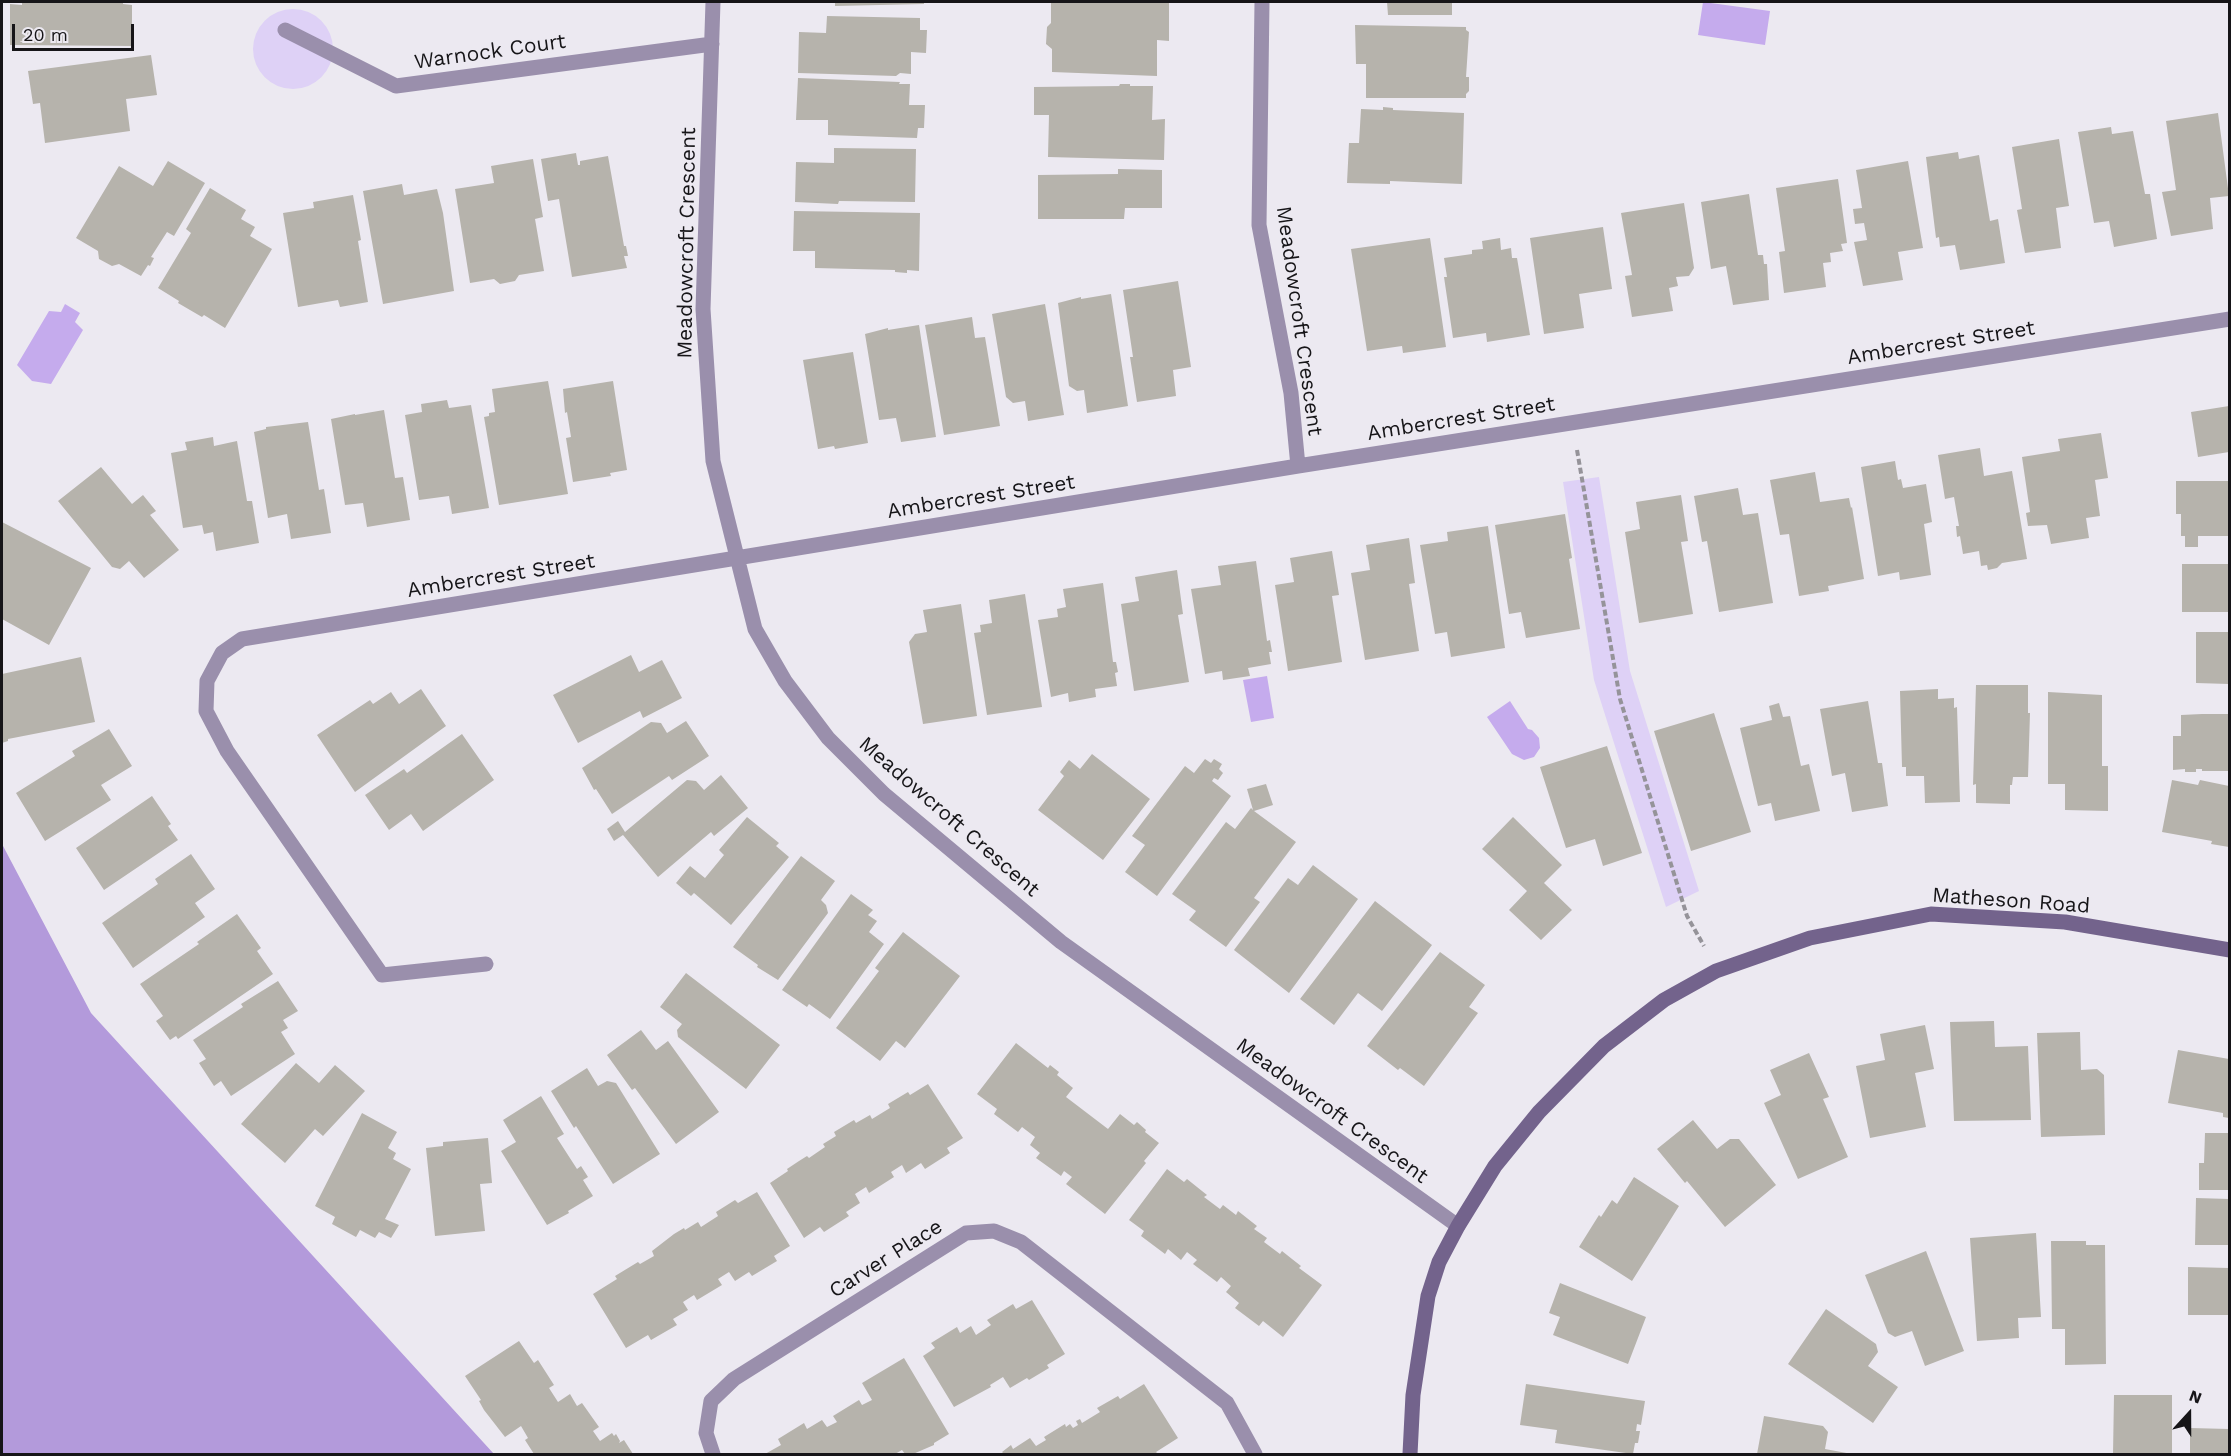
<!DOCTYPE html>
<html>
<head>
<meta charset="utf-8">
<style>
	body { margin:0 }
	#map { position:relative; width:2231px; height:1456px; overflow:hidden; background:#ece9f1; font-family:"Work Sans",sans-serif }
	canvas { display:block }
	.frame { position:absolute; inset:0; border:3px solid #161518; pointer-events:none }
	.north { position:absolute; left:2159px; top:1384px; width:60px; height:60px; -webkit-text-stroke:4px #ece9f1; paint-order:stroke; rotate:21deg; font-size:16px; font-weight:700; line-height:24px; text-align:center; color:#161518 }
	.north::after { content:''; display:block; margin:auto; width:21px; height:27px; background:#161518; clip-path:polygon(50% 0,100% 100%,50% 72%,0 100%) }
	.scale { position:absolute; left:12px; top:24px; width:122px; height:27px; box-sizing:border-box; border:3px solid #161518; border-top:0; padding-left:8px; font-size:18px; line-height:21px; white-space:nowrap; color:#161518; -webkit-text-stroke:4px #ece9f1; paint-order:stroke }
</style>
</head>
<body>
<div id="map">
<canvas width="2231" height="1456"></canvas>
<div class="frame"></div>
<div class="north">N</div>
<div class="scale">20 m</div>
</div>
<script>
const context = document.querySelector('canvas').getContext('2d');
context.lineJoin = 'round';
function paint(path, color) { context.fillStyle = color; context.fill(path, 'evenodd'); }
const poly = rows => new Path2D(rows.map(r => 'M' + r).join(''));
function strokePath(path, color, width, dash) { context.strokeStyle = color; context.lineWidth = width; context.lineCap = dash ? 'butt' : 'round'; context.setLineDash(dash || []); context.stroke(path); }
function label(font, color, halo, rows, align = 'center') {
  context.font = font + ' "Work Sans",sans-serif'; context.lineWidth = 4.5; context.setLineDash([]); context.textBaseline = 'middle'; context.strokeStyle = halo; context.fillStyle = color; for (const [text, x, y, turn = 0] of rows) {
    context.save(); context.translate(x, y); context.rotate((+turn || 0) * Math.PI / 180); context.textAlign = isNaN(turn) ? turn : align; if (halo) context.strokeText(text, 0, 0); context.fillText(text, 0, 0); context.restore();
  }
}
const green = poly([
	'253 49a40 40 0 1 1 80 0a40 40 0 1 1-80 0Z',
	[1599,477,1630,671,1699,891,1666,907,1594,680,1563,482]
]);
const forest = poly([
	[2,844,91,1013,494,1454,2,1454]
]);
const water = poly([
	[1703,2,1770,11,1765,45,1698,35],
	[65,304,80,313,75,322,83,330,51,384,32,381,17,365,49,311,61,312],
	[1267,676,1274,718,1251,722,1243,680],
	[1510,701,1528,729,1532,730,1539,738,1540,748,1534,757,1524,760,1512,754,1487,717]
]);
const building = poly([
	[22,2,123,2,123,4,132,5,132,46,10,45,10,4,22,5],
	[835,2,924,2,924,4,835,6],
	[1051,2,1169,2,1169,41,1157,40,1157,76,1052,72,1052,49,1046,44,1047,27,1051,23],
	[1387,2,1452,2,1452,15,1388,15],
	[827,16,920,18,920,30,927,30,926,53,911,52,911,74,900,73,896,76,798,73,799,32,826,33],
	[1355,25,1466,27,1466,30,1469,32,1466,77,1469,77,1469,91,1466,94,1466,98,1366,98,1366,64,1356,64],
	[151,55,157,95,126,99,130,131,45,143,40,103,33,104,28,71],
	[798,78,900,82,899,84,910,84,909,105,925,105,924,128,918,128,917,138,828,135,828,120,796,120],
	[1120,84,1130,84,1130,86,1153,86,1152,120,1165,119,1164,160,1048,157,1049,115,1034,115,1034,87,1119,86],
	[1383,107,1393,108,1393,110,1464,113,1462,184,1390,181,1390,184,1347,183,1349,143,1359,143,1361,109,1383,110],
	[2218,113,2229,196,2210,198,2213,229,2171,236,2162,192,2176,190,2166,121],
	[2111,127,2112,134,2133,131,2145,194,2150,194,2157,239,2114,247,2109,221,2094,223,2078,132],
	[2059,139,2069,206,2056,208,2061,248,2025,253,2017,210,2022,209,2012,147],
	[834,148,916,149,915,202,839,201,838,204,795,202,796,162,834,163],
	[1958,152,1959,159,1979,155,1990,221,1998,219,2005,263,1960,270,1955,245,1940,247,1939,237,1936,238,1926,157],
	[576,153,578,165,580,165,580,161,608,156,624,246,626,246,628,256,624,256,627,268,572,277,559,199,548,201,541,159],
	[533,159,543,217,535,219,544,271,519,275,515,281,500,284,494,279,470,283,455,189,494,183,491,166],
	[168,161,205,183,174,236,167,232,151,257,154,258,150,266,148,265,141,276,119,264,112,266,99,259,98,251,76,238,119,166,153,186],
	[1908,161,1923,248,1898,252,1903,280,1863,286,1854,242,1867,240,1864,223,1855,224,1853,209,1862,208,1856,170],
	[1118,169,1162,170,1162,208,1125,208,1124,219,1038,219,1038,175,1118,174],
	[1838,179,1847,243,1841,244,1843,251,1830,253,1831,262,1823,263,1826,287,1784,293,1779,252,1785,251,1776,188],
	[402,184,404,195,437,189,443,213,454,291,383,304,363,191],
	[210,188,246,210,241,219,255,227,250,236,272,249,225,328,204,315,202,317,178,303,179,301,158,288,191,233,186,229],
	[1749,194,1758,255,1763,255,1764,264,1767,264,1769,300,1733,305,1726,266,1711,269,1701,202],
	[353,195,361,240,358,241,368,302,340,307,338,300,298,307,283,213,314,208,313,202],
	[1684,203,1694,268,1689,276,1676,277,1678,286,1669,288,1673,311,1632,317,1625,276,1632,275,1621,213],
	[794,211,920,213,919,271,907,270,907,273,895,272,895,270,815,268,815,251,793,251],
	[1603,227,1612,289,1579,294,1584,328,1544,334,1530,238],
	[1430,238,1446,347,1403,353,1402,346,1367,351,1351,249],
	[1500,238,1501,250,1511,248,1512,258,1517,258,1530,335,1487,342,1486,333,1453,338,1444,277,1447,277,1444,258,1472,254,1472,250,1483,249,1482,241],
	[1178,281,1191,367,1173,370,1176,396,1137,402,1130,357,1133,357,1123,290],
	[1111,294,1128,406,1087,413,1084,390,1077,391,1069,386,1058,303,1081,297,1081,299],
	[1045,304,1064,415,1028,421,1025,401,1013,403,1006,397,992,314],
	[972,317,975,338,985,337,1000,426,944,435,925,325],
	[919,325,936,437,901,442,896,418,879,420,865,334,888,328,888,330],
	[853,352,868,443,835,449,834,446,818,449,803,360],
	[548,381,568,494,499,505,484,417,489,416,489,413,495,412,492,389],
	[613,381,627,470,610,473,611,476,573,482,566,438,571,437,567,412,565,413,563,389],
	[447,400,449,408,471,405,489,508,452,514,449,496,419,500,405,415,422,412,421,404],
	[2229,406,2229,452,2198,457,2191,412],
	[384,410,395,478,403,477,410,520,367,527,363,503,345,505,331,419,355,414,355,415],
	[308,422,319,490,324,489,331,533,291,539,287,514,268,518,254,432,266,429,266,427],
	[2101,433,2108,478,2095,480,2100,516,2086,518,2089,538,2051,544,2047,525,2028,526,2026,513,2030,512,2022,457,2060,451,2058,439],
	[213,437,214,446,237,441,247,501,252,501,259,543,216,551,213,532,204,534,202,525,183,528,171,453,187,450,185,442],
	[1980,448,1984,476,2012,471,2027,559,2002,563,1997,568,1988,570,1987,565,1981,566,1979,551,1963,554,1960,536,1957,537,1956,526,1959,526,1954,497,1945,499,1938,455],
	[1895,461,1898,480,1901,479,1903,488,1926,484,1932,522,1924,524,1931,575,1900,580,1899,572,1878,576,1861,467],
	[101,467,132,504,143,495,156,511,150,515,179,550,144,578,129,561,120,569,112,567,58,501],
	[1815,472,1820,502,1849,498,1851,508,1852,507,1864,579,1828,586,1829,591,1799,596,1789,534,1780,535,1770,480],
	[2176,481,2229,481,2229,536,2198,536,2198,547,2185,547,2185,536,2181,536,2181,514,2176,514],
	[1738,488,1743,515,1758,513,1773,603,1719,612,1707,541,1702,542,1694,496],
	[1681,495,1688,541,1681,542,1693,614,1639,623,1625,532,1640,529,1636,502],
	[1565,514,1572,558,1569,559,1580,629,1526,638,1521,612,1509,614,1495,525],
	[2,522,91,568,49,645,2,619],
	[1488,526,1505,648,1451,657,1447,632,1435,634,1420,545,1448,541,1447,532],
	[1409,538,1415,583,1409,584,1419,651,1365,660,1351,573,1370,570,1366,545],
	[1332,551,1339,595,1332,596,1342,662,1288,671,1275,585,1294,582,1290,558],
	[1256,561,1267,641,1270,640,1272,652,1269,652,1271,664,1248,668,1250,676,1223,680,1222,671,1205,674,1191,589,1221,585,1218,566],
	[2182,564,2229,564,2229,612,2182,612],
	[1177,570,1183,614,1178,615,1189,682,1134,691,1121,604,1139,601,1135,577],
	[1103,583,1113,662,1116,662,1118,672,1115,673,1117,686,1095,689,1096,697,1069,702,1068,693,1051,697,1038,620,1058,617,1057,609,1066,607,1063,589],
	[1025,594,1042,707,987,715,974,633,981,632,980,625,992,623,989,600],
	[961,604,977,716,923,724,909,642,915,634,927,632,923,610],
	[2196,632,2229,632,2229,684,2196,683],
	[631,655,639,672,662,660,682,698,643,718,640,711,578,743,553,695],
	[81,657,95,722,8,739,8,741,2,743,2,674],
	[1976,685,2028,685,2028,713,2030,713,2028,777,2013,777,2012,785,2010,785,2010,804,1976,803,1976,784,1973,785],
	[421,689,446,726,355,792,317,735,370,700,373,704,391,692,399,704],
	[1938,689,1938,699,1954,698,1954,708,1957,707,1960,802,1925,803,1924,776,1906,776,1906,767,1902,767,1900,691],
	[2048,692,2102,695,2102,766,2108,766,2108,811,2065,810,2065,784,2048,784],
	[1868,701,1878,763,1882,763,1888,806,1852,812,1845,773,1832,776,1820,709],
	[1779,703,1783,717,1790,716,1801,766,1809,764,1820,811,1775,821,1771,803,1758,806,1740,728,1772,720,1769,706],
	[1714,713,1751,832,1691,851,1654,731],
	[2202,714,2229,714,2229,771,2202,771,2202,769,2196,769,2196,772,2185,772,2185,769,2173,770,2173,736,2181,736,2181,715],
	[686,721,709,756,672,780,669,776,612,814,596,789,594,790,582,768,651,722,661,723,667,733],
	[109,729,132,766,101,785,111,800,45,841,16,793,75,756,72,751],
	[462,734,494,780,423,831,411,814,389,830,365,795,404,769,407,773],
	[1607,746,1642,853,1603,866,1595,839,1566,848,1540,767],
	[1092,754,1150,799,1103,860,1038,810,1064,776,1060,772,1069,760,1080,769],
	[1205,759,1211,763,1214,759,1222,764,1219,769,1223,773,1218,780,1214,778,1212,781,1231,796,1157,896,1125,872,1145,845,1132,836,1185,766,1194,773],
	[721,775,748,808,714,836,711,832,658,877,623,835,614,841,607,829,618,821,625,832,687,780,696,781,704,790],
	[2172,780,2198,785,2200,780,2229,786,2229,847,2211,844,2212,841,2162,832],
	[1266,784,1273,805,1254,811,1296,842,1254,898,1260,902,1226,947,1189,920,1196,911,1172,894,1226,822,1235,829,1251,808,1253,810,1247,789],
	[152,796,171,824,168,826,178,840,104,890,76,848],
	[747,817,779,843,776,846,789,857,731,925,694,893,691,896,676,883,690,866,705,878,724,855,719,850],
	[1513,817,1562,865,1544,883,1572,910,1541,940,1509,910,1527,891,1482,849],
	[191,854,215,889,195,903,205,917,133,968,102,923,158,884,155,879],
	[801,856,835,881,821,900,826,905,828,913,778,980,757,967,758,965,733,947],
	[1313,865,1358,899,1289,993,1234,950,1288,878,1298,885],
	[851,894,873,910,868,915,877,921,869,932,884,944,830,1019,809,1004,807,1007,782,990],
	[1375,901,1432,945,1382,1011,1358,993,1334,1025,1300,999],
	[237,914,261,948,257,951,273,974,178,1039,176,1036,170,1040,156,1021,163,1016,140,984,199,944,197,942],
	[903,932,960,976,905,1048,896,1041,880,1061,836,1028,879,971,875,968],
	[1440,952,1485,985,1469,1007,1478,1013,1424,1086,1400,1068,1398,1070,1367,1046],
	[686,973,780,1045,746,1089,678,1037,677,1030,682,1024,660,1007],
	[278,981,298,1011,283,1020,288,1028,281,1032,295,1054,231,1096,221,1081,214,1086,199,1063,206,1059,193,1040,243,1007,241,1004],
	[1994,1021,1995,1047,2028,1046,2031,1120,1954,1121,1950,1022],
	[1925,1025,1934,1069,1915,1073,1926,1127,1870,1138,1856,1066,1885,1060,1880,1034],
	[641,1030,656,1050,668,1041,719,1112,676,1144,635,1088,632,1090,607,1055],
	[2080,1032,2081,1070,2097,1069,2104,1075,2105,1135,2041,1137,2037,1033],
	[1016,1043,1048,1068,1050,1065,1059,1072,1057,1075,1073,1088,1066,1097,1108,1129,1120,1114,1134,1125,1137,1122,1146,1130,1145,1132,1159,1143,1144,1161,1146,1163,1105,1214,1066,1184,1072,1177,1064,1171,1061,1176,1036,1158,1040,1153,1030,1145,1035,1137,1022,1127,1018,1132,994,1114,997,1109,977,1094],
	[2178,1050,2229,1059,2229,1118,2223,1117,2223,1113,2168,1103],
	[1809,1053,1829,1097,1823,1099,1848,1157,1798,1179,1764,1103,1781,1095,1770,1070],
	[296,1063,319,1083,335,1065,365,1091,323,1136,315,1129,285,1163,241,1124],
	[587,1068,598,1086,607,1081,616,1083,660,1154,613,1184,576,1126,574,1128,551,1091],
	[928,1084,963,1138,947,1148,950,1153,925,1169,921,1163,906,1173,902,1165,891,1172,894,1177,869,1193,866,1187,855,1194,860,1203,846,1212,849,1216,824,1232,820,1227,804,1238,770,1183,788,1171,787,1169,799,1161,807,1156,809,1158,825,1147,823,1144,836,1136,834,1132,854,1120,856,1123,870,1115,872,1119,890,1108,888,1104,908,1092,910,1095],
	[541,1096,564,1134,557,1138,577,1169,581,1166,588,1177,583,1180,593,1196,568,1211,569,1213,547,1225,501,1151,516,1142,503,1120],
	[362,1113,397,1132,388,1148,396,1153,393,1159,411,1169,385,1219,399,1225,391,1238,379,1232,375,1238,360,1230,356,1237,332,1224,335,1217,315,1206],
	[1693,1120,1717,1149,1730,1139,1739,1139,1776,1185,1725,1227,1687,1181,1685,1183,1657,1149],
	[2205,1133,2229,1133,2229,1190,2199,1190,2199,1163,2204,1163],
	[488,1138,492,1183,480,1184,485,1231,435,1236,426,1148,443,1146,443,1142],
	[1167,1169,1184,1182,1187,1179,1207,1195,1204,1197,1220,1209,1223,1205,1236,1215,1238,1211,1257,1226,1254,1229,1267,1238,1264,1242,1280,1254,1282,1251,1292,1259,1301,1266,1299,1268,1322,1285,1283,1337,1263,1321,1259,1326,1235,1308,1239,1303,1226,1292,1231,1286,1221,1277,1217,1282,1193,1264,1197,1260,1187,1252,1181,1260,1168,1249,1165,1254,1141,1236,1144,1231,1129,1220],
	[1634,1177,1679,1206,1632,1281,1579,1247,1599,1215,1601,1217,1612,1200,1617,1204],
	[757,1192,790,1246,774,1256,777,1261,752,1276,749,1272,735,1281,729,1272,718,1279,722,1285,697,1300,694,1295,683,1302,688,1310,673,1319,677,1325,651,1340,648,1335,626,1348,593,1294,617,1279,615,1276,638,1262,640,1264,654,1256,652,1251,674,1234,684,1228,685,1230,698,1222,701,1227,718,1216,716,1212,735,1200,738,1203],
	[2196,1198,2229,1199,2229,1245,2195,1245],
	[2036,1233,2041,1317,2018,1318,2019,1338,1977,1341,1970,1238],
	[2051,1241,2086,1241,2086,1245,2105,1245,2106,1364,2065,1365,2065,1329,2052,1329],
	[1926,1251,1964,1351,1925,1366,1912,1331,1895,1337,1888,1333,1865,1275],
	[2188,1267,2229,1268,2229,1315,2188,1315],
	[1560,1283,1646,1317,1628,1364,1553,1335,1560,1317,1549,1313],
	[1032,1300,1065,1354,1047,1365,1049,1368,1029,1380,1027,1378,1010,1388,1003,1377,990,1385,991,1387,954,1407,923,1356,935,1348,931,1343,957,1327,960,1333,971,1326,976,1335,991,1325,987,1320,1013,1304,1016,1309],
	[1826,1309,1876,1344,1878,1352,1868,1366,1898,1387,1873,1423,1788,1364],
	[519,1341,534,1363,538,1360,554,1385,549,1388,558,1402,570,1394,577,1406,582,1403,599,1427,593,1431,600,1441,612,1433,614,1436,616,1434,620,1441,619,1443,624,1440,633,1454,534,1454,525,1440,528,1438,521,1426,505,1437,484,1410,479,1401,481,1400,465,1376],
	[904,1358,949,1434,934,1443,934,1445,913,1454,905,1454,902,1450,895,1454,765,1454,781,1445,778,1439,804,1423,807,1429,822,1420,827,1427,837,1422,833,1416,859,1400,862,1405,872,1400,862,1383],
	[1144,1384,1178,1438,1156,1452,1158,1454,1004,1454,1002,1452,1011,1445,1013,1449,1030,1438,1036,1446,1046,1440,1044,1437,1065,1424,1066,1427,1070,1424,1073,1428,1078,1425,1076,1421,1080,1419,1082,1423,1100,1412,1097,1408,1118,1396,1120,1399],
	[1526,1384,1645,1401,1641,1425,1637,1424,1636,1431,1640,1431,1638,1443,1635,1443,1633,1454,1555,1443,1557,1430,1520,1425],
	[2114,1395,2172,1395,2172,1454,2113,1454],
	[1764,1416,1823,1426,1828,1432,1825,1449,1852,1454,1757,1454],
	[2190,1428,2229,1429,2229,1454,2190,1454]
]);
const path = poly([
	[1577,450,1620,699,1687,916,1704,946]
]);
const street = poly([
	[713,2,703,309,713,461,755,629,785,681,828,738,884,794,1061,942,1458,1226],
	[1262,2,1259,225,1291,393,1298,466],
	[285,30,396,86,712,44],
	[486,964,382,975,227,751,206,711,207,681,222,653,242,639,1298,466,2230,319],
	[713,1454,706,1433,711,1401,734,1379,966,1233,994,1231,1021,1242,1227,1403,1255,1454]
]);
const secondary = poly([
	[1410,1454,1413,1395,1428,1296,1439,1262,1458,1226,1495,1166,1539,1112,1604,1046,1664,1000,1716,971,1810,938,1931,914,2065,922,2230,950]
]);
const streetNames = [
	["Warnock Court",490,52,-8],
	["Meadowcroft Crescent",687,243,-89],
	["Meadowcroft Crescent",1299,321,82],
	["Ambercrest Street",1941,343,-9],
	["Ambercrest Street",1461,419,-9],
	["Ambercrest Street",981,497,-9],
	["Ambercrest Street",501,576,-9],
	["Meadowcroft Crescent",949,817,41],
	["Matheson Road",2011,901,4],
	["Meadowcroft Crescent",1332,1111,36],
	["Carver Place",886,1259,-32]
];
paint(green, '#ded1f6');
paint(forest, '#b39adb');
paint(water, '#c5abed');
paint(building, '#b6b3ac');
strokePath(path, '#959399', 4, [6, 3]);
strokePath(street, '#9a8fac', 15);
strokePath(secondary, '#73638c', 15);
label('21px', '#161518', '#ece9f1', streetNames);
</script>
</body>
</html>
